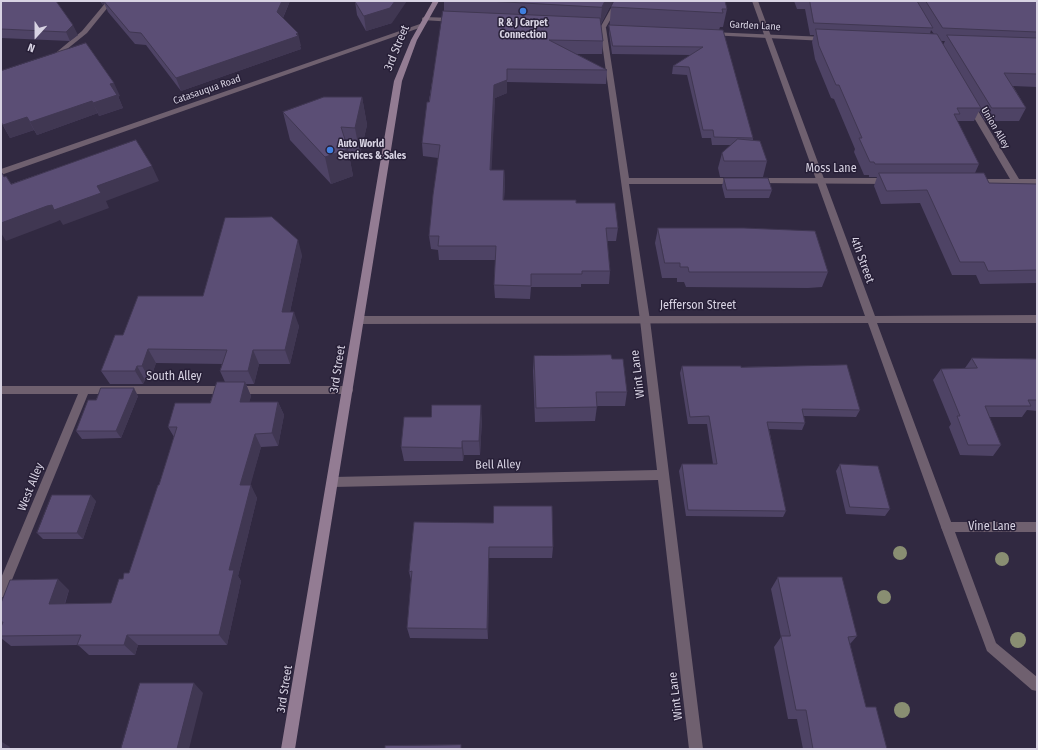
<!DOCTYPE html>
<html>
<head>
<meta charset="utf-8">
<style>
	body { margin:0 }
	#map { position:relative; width:1038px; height:750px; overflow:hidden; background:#312941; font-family:"Fira Sans Condensed",sans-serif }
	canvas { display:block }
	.frame { position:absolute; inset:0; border:2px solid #d8d3e3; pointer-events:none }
	.north { position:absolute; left:16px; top:16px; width:40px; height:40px; -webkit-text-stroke:3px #271f37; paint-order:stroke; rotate:201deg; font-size:11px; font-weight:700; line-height:16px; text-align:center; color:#d8d3e3 }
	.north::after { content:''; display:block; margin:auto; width:14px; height:18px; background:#d8d3e3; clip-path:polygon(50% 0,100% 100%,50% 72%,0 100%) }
</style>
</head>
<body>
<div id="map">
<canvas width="1038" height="750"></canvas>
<div class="frame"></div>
<div class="north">N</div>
</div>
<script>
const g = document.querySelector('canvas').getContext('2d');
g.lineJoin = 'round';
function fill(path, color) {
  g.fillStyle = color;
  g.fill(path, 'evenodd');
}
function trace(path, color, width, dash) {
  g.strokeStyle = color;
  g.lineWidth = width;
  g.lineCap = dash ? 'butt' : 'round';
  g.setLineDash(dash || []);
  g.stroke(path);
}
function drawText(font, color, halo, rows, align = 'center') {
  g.font = font + ' "Fira Sans Condensed",sans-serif';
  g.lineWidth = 3;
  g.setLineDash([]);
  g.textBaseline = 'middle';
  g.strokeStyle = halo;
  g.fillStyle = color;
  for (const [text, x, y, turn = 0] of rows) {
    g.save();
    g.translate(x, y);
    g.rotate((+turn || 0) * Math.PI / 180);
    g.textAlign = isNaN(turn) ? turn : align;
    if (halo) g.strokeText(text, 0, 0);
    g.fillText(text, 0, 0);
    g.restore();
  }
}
const lane = new Path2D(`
	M107,1h6l-26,32 -31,25h-4v-2l30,-25z
	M424,17l30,1 3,2 -3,2 -32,-2v-2z
	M603,26l3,2 23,150h107l4,3 -4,3h-107l21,136 53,429h-14l-31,-269 -325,7 -4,-2 -2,-3 2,-3 4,-2 324,-7 -17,-150 -40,-292z
	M711,32l114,5 3,2 -3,2 -116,-6v-2z
	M967,102h6l1,2 45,75h18v6l-64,-1v-4l3,-1h34l-44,-75z
	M756,178h132l4,3 -4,3 -135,-1v-4z
	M1,386h347l4,1 1,3 -1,3 -4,1h-260l-81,198 -2,4 -4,2v-20l77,-184h-77z
	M947,522h90v10h-82l41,111 41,34v14l-5,-1 -45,-39 -46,-124 2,-4z`);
const street = new Path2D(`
	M615,1h6l-16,28h-4l-1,-1z
	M752,1h6l117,315 162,-1v8h-160l76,204 -2,4 -4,1 -4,-1 -2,-4 -73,-204 -509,1 -5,-4 5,-4h506z
	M420,24l3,2 -1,1 -421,148v-6z`);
const secondary = new Path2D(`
	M433,1h6l-22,39 -15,41 -107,668h-14l113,-668 17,-41z`);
const trees = [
	[900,553,7],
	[1002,559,7],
	[884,597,7],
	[1018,640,8],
	[902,710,8]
];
const wall = new Path2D(`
	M1,1l77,34 -8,6 -69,-3z
	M100,1h190l-7,17 18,28h-1l1,3 -120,42 -35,-46 -11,-1 -27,-32 -4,-9 -1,2z
	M355,1l37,22 -26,8 -9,-16z
	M444,1h169l-12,23 2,17 -1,13h-27l32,16 -1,14 -99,-2v11l-12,5 -4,72h13l1,13 -1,17 72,3 42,25 -2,13h-9l3,30 -1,13h-28v3h-50l-1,12 -35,-1 -1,-13 2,-25h-57l-1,-10 -7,-1 -2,-13 9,-78 -15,-2 -1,-13 22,-132z
	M794,1h243v86l-24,-1 13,22 -7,13h-34l-6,-10 -5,10h-17l22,43 -4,9 14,10 48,1v99l-57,1 -4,-9h-24l-32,-72 -39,1 -7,-18 3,-9h-8v-2h-5l-10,-23 1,-3 -21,-50 -3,-1 -16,-39 -3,-17 2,-7h-4l-5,-26h-8zM931,30l3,4h-4zM940,41h5l-2,4z
	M611,7l116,2 -4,18h-3l-1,3 34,108v2l14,21 -4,16h-43l-2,-9 4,-15 9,-8h-19l-1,-7h-9l-15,-63 -15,-1 1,-8 18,-11 -79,-1 -3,-21z
	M118,96l5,12 -24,8 -1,-3 -61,22 -3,-5 -24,8 -9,-16 119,-26z
	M362,97l5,28 -7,30h-11l4,21 -22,8 -41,-44 -7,-28z
	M724,178l48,12 -3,8h-44l-3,-12z
	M658,228l170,44 -6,15 -14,1 -122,-1 -2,-5h-7v-4h-15l-7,-35z
	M302,255l-12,57 9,14 -9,38h-31l-5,20h-8l5,12 -2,6h29l6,13 -6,31 -17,1 -11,38 7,13 -19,78 3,5 -14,64h-89l-3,10h-46l-11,-10 -67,1 -10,-8v-35l68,-13 -4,14 46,-1 12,-24 6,-6 30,-88 15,-48 -6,-10 42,-24 15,-21 -5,-11 2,-7 -66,-1 -6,17h-5l-2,4h-33l-9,-13 22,-36 80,-39z
	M534,356l78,3 15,33 -2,14h-28l-2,15 -60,1 -2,-51z
	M972,358l65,1v52l-10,-1 -5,7h-33l12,28 -8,11 -33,-1 -11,-28 2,-3 -18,-44 8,-11 24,-1z
	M682,366l59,1 119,43 -4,7 -52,-1 1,7 -3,7 -33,-1 17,82 -3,6 -97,-1 -7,-45 3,-7h31l-6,-40h-19l-8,-51z
	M138,396l-17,42 -39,1 -6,-8 20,-31z
	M482,419l-2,36h-16l-1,6h-59l-3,-14z
	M840,464l50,45 -5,7 -39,-2 -10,-43z
	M96,501l-13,38h-40l-6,-6z
	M414,522l139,25 -1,11h-63l-1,81 -78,-1 -3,-10 4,-48 -2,-8z
	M778,577l79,59 -7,8 16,63 21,42h-84l-6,-30h-9l-14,-72 7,-10 -10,-48z`);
const shadedWall = new Path2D(`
	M101,1h3v2l-1,2z
	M282,1h8l-10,23 -3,-12z
	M395,1h12l-15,22 -26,8 -2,-15z
	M605,1h8l-13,24 2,-18z
	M73,25l5,10 -8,6 -4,-9z
	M298,33l3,13h-1l1,3 -120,42 -5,-13z
	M507,69v24l-12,5 -4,85 -1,-13 4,-85z
	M114,83l6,13h-2l5,12 -24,8 -6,-13 17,-19z
	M362,97l5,28 -7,30 -5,-27z
	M92,101l6,12 -61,22 -7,-13z
	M27,117l7,13 -24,8 -7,-13z
	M348,149l5,27 -22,8 -6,-27z
	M152,166l7,15 -53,20 3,7 -46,17 -3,-5 -4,2 -50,19 -5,-8v-10l96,-37z
	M504,170l1,13 -2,31v-14z
	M298,240l4,15 -15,71 -5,-14z
	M294,312l5,14 -9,38 -5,-14z
	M148,349l8,14 -6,17 -8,-14z
	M253,350l6,14 -5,20 -6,-13z
	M137,366l8,14 -2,4 -8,-13z
	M245,382l6,14 -5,19 -6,-13z
	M134,388l4,8 -17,42 -5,-7z
	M278,402l6,13 -6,31 -6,-13z
	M481,405l1,14 -2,36 -1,-14z
	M255,434l6,13 -14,51 -7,-13z
	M462,441l2,14 -1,6 -1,-13z
	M251,485l6,13 -19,78 3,5 -14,64 -8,-10 10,-65z
	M91,495l5,6 -13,38 -6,-6z
	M489,547v11l-1,81 -1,-10z
	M58,579l11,11 -8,24 -12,-10z
	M127,635l11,10 -3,10 -11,-10z
	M194,683l9,10 -14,56h-12z
	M2,742l8,5 -1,2h-8z`);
const building = new Path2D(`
	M1,1h55l17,24 -7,7 -65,-3z
	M104,1h178l-5,11 21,21 -2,1 2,2 -122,42 -35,-45 -11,-1z
	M355,1h40l-5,7 -26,8z
	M488,1h117l-3,6z
	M614,1h111l2,8h-5l1,4 -112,-6z
	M810,1h107l16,27 -119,-5z
	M926,1h111v31l-94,-4z
	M443,11l157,7 3,23 -54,-1 58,30 -100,-1v11l-13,5 -4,85h14l-1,30h73v3h39l3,25h-12l4,43h-28v3h-51v12l-37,-1 2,-39h-58l1,-10h-10l4,-41 7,-50 -18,-2 5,-41h2z
	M609,25l114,5 30,108 -39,-1 -1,-7h-10l-14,-63 -16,-1 30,-19 -90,-1z
	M816,29l121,5 44,74h-24l3,6h-6l25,50h-104l-1,-2h-4l-11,-24h3l-23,-53h-3l-17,-39z
	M947,35l90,3v36l-33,-1 22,35h-34z
	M86,43l28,40 -4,1 7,11 -24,8 -1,-2 -62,21 -3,-5 -24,8 -2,-3v-51z
	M324,97h38l-7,31 -14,-1 7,22 -23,8 -42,-45z
	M738,139l22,2 7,20h-43l-2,-8z
	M136,140l16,26 -55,20 4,7 -47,17 -2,-5 -5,1 -46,17v-50h1l2,4 2,-1 5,8z
	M879,173h105l5,10 48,1v86l-49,1 -4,-9h-24l-33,-72 -40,1z
	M724,178h44l4,12h-45z
	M272,217l26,23 -16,72h12l-9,38h-32l-5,21h-28l7,-21 -79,-1 -6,17h-5l-2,5h-34l14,-36h8l15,-39h65l22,-78z
	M658,228h86l71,3 13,41h-139l-1,-5h-8v-4h-15z
	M611,355l1,4h11l4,33h-31l1,15 -61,1 -2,-52z
	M972,358l65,1v41h-9l3,6h-46l16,39h-33l-11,-29h3l-19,-47 36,-1z
	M847,365l13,45 -58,-1 3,14 -38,-1 19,89 -98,-1 -6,-46h35l-8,-48 -19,1 -8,-51h59v1z
	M217,382h28l-5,20h38l-6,31 -17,1 -15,51h11l-22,85h5l-15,65h-92l-3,10h-47l4,-10 -80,1v-9l2,-5h-2v-19l9,-23 48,-1 -9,25 62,-1 8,-24h4l1,-6h5l29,-88h1l18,-58h-9l7,-24h35z
	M101,388h33l-18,43h-40l12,-31h8z
	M432,405h49l-2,36h-17v7l-61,-1 3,-30h27z
	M840,464l38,2 12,43 -40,-2z
	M52,495h39l-14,38h-40z
	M494,506h58l1,41h-64l-2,82 -80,-1 5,-57 -3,1 5,-50 79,1z
	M778,577h64l15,59 -9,1 18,70h10l11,42h-74l-7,-39h-10l-15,-74h9z
	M140,683h54l-17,66h-56z
	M461,745v4h-76v-3z`);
const markers = [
	[523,11,4,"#3f7fe0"],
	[330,150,4,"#3f7fe0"]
];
const farPoinames = [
	["R & J Carpet",523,23],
	["Connection",523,35],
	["Auto World",338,144,"left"],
	["Services & Sales",338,156,"left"]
];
const farStreetnames = [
	["Garden Lane",755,26,3],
	["Catasauqua Road",207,90,-19],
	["Union Alley",995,128,59]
];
const streetNames = [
	["3rd Street",397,48,-68],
	["Moss Lane",831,169],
	["4th Street",862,260,70],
	["Jefferson Street",698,306],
	["3rd Street",338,369,-81],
	["Wint Lane",638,374,-97],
	["South Alley",174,377],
	["Bell Alley",498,465,-1],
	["West Alley",31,487,-68],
	["Vine Lane",992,527],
	["3rd Street",285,689,-81],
	["Wint Lane",676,696,-97]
];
fill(lane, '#6f606f');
fill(street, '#6f606f');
fill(secondary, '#937c93');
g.fillStyle = '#898e72';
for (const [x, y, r] of trees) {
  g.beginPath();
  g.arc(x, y, r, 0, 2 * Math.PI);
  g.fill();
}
fill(wall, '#4e4365');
fill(shadedWall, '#403752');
fill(building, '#5b4e75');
trace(building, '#403752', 1);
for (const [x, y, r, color] of markers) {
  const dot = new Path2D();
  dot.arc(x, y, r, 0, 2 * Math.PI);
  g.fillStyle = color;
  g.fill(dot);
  trace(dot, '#271f37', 1.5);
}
drawText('bold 10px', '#d8d3e3', '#271f37', farPoinames);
drawText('10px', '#d8d3e3', '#271f37', farStreetnames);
drawText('12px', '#d8d3e3', '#271f37', streetNames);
</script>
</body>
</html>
